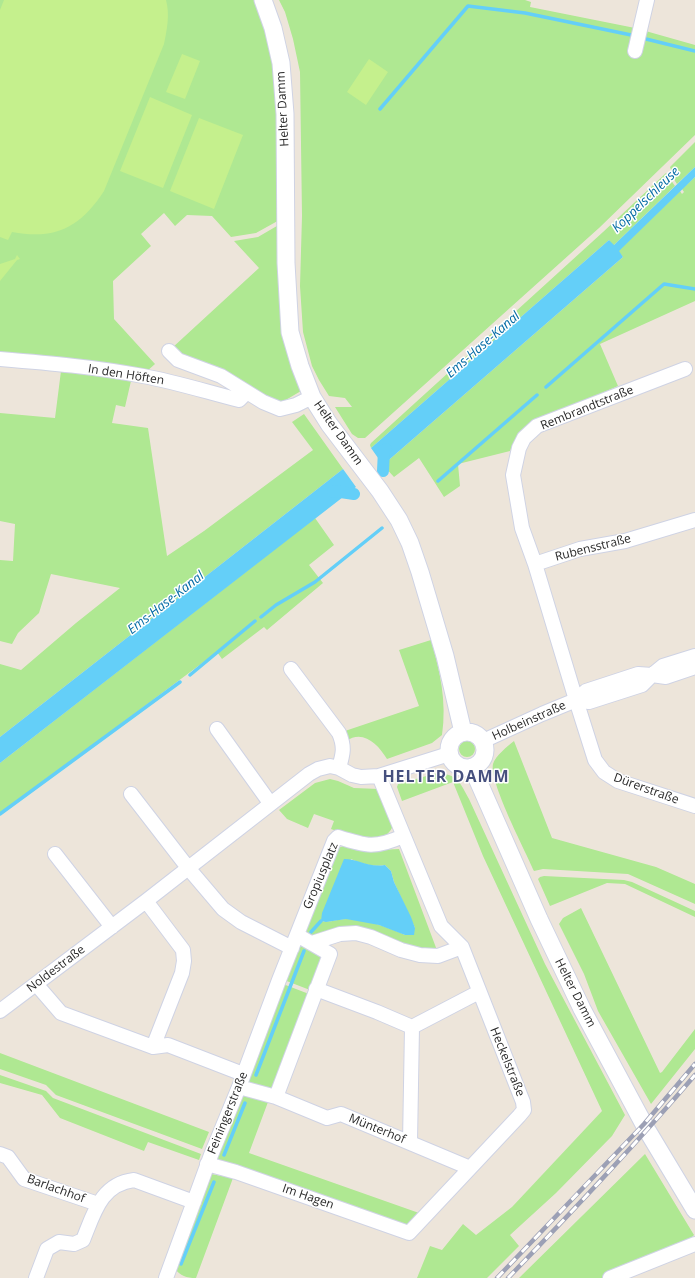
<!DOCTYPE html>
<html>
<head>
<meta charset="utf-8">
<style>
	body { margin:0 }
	canvas { display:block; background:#ede5da }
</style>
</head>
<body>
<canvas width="695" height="1278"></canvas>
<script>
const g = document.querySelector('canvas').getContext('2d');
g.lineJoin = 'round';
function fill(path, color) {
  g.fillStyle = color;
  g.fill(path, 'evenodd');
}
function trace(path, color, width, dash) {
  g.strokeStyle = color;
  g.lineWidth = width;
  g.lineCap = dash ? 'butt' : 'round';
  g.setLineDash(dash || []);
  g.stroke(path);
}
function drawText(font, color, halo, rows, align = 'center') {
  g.font = font + ' "Open Sans",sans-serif';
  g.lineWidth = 3;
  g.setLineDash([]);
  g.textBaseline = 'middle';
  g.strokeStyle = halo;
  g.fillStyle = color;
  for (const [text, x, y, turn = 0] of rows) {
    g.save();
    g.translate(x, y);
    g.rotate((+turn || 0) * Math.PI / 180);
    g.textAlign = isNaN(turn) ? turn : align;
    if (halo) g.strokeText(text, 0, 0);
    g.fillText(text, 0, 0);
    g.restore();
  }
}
const green = new Path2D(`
	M0,0h254l3,6 18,48 8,164 -27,15 -25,4 -19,-21 -25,-1 -12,11 -11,-13 -23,21 10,12 -38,35 1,38 41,45 -9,8 -146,-18z
	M279,0h246l6,2 -1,5 105,21 60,17v90l-96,93 -234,210h-7l-6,-4 -17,-27h17l-7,-9 -16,-2 -10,-16 -7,-14 -9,-34 -3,-46 2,-70 -2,-144 -7,-33 -8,-27z
	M695,142v25l-18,17 -2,-3 -5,-14z
	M666,173l9,13 -62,60 -4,-6 -238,208 -1,-3 1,-2 232,-211z
	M695,177v124l-95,43 18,42 -83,36 -18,14 -7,15 -52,13 2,22 -16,11 -25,-39 -25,19 -11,-12 240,-208 -5,-6 62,-60 2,3 2,-2 -2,-3z
	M282,223l3,112 11,44 5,12 -17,10 -7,1 -99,-47 -6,-7 87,-80 -25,-27 24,-4z
	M61,371l42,4 28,6 -6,26 -9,-2 -4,18 36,5 19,128 37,-25 109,-81 -21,-28 12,-8 39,55 -343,268v-73l21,6 55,-47 44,-35 -69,-14 -12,39 -21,20 -6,11 -12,-3v-81l13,1 2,-37 -15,-3v-108l55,5z
	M315,518l19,27 -25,20 14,18 -56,47 -3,-3 -42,32 -5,-7 -217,162v-51z
	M431,640c9,31 16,62 11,95l-10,8 -45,16c-9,-15 -24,-30 -41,-18l-4,-9 77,-26 -20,-56z
	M459 749a8 8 0 1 1 16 0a8 8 0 1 1-16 0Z
	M514,741l38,97 104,29 39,17v20l-67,-30 -85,-5 -9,2c-9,-21 -45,-89 -41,-107 2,-8 15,-18 21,-23z
	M437,773c21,1 23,10 32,26l76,165 80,151 -13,21 -56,57 -46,42 9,11 -32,32h-70l13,-32 12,4 21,-26 13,11 36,-28 90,-96 -119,-255 -30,-74 -51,19 -5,-14 1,-3z
	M330,779l8,2 16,7 25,1 14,37c-3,6 -7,10 -13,14l-29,-4 -20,-7 3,-8 -20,-7 -6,14 -21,-9 -8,-9 36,-27z
	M346,845l32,5 21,-1 39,104 -19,-1 -47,-18 -57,4 -10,-5 33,-85zM351,859c12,5 22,8 34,6l6,6 3,11 21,46 -10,7c-17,-8 -40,-16 -59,-16 -9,0 -16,4 -25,2z
	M544,876l80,4 8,2 63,29v6l-70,-33 -18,-1 -57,23 -12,-27 2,-2z
	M581,908l79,165 2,-1 33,-43v20l-44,55 -53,-93 -14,-37 -25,-50 4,-6z
	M299,941l24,14 -13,35 -26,-10z
	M283,984l26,10 -37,95 -25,-5z
	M0,1053l209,79 -7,17 -146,-54 -10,-10 -46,-16z
	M0,1075l46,16 7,7 148,56 -2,6 -51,-18 -4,9 -84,-33 -18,-23 -42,-12z
	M241,1094l27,8 -19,51 170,60 -12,13 -189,-62 -3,-5z
	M645,1154l49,81 -8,8 -84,35h-83z
	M211,1174l22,4 -37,100c-10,0 -15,-2 -22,-10z`);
const pitch = new Path2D(`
	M4,0h162c4,15 1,29 -2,44l-60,147c-24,37 -49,49 -92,41l-4,8 -8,-3v-227z
	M182,54l18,7 -15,38 -19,-7z
	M369,59l19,13 -22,33 -19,-13z
	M150,97l42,18 -29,73 -43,-17z
	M199,118l44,17 -29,74 -44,-18z
	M17,255l3,4 -3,1 -17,21v-17l15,-5z`);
const water = new Path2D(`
	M695,167v10l-76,74 4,6 -240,208 -12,-17 238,-208 5,5z
	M343,469l13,18 -356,276v-26z
	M344,859c15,0 24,9 41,6l6,6 3,11 17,35 4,11 -1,7h-9l-26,-10 -33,-6 -20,3 -5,-1 1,-8z`);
const stream = new Path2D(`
	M642,38l53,13
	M380,109l88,-103 57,7 111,23
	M546,387l118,-103 31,5
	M438,481l99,-86
	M261,617l15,-12 39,-23 67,-54
	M190,675l65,-54
	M0,814l180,-132
	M311,932l10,-11
	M256,1075l48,-124
	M224,1155l21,-52
	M181,1264l33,-82`);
const canal = new Path2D(`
	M383,471l1,-21 2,-1
	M333,492l1,-1 20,3`);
const minor = new Path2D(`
	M635,51l12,-51
	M169,351l9,9 43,16 42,26 17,7 16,-4 16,-8
	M0,359c48,4 96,8 143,17 33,6 64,16 96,24l8,-8
	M695,520l-70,21 -45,8 -45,15 41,136 19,60 9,12 14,9 77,25
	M535,564l-13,-36 -9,-53 6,-27 5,-10 13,-12 148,-57
	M695,656l-32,10 -11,9 14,2 29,-10
	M291,669l48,64c6,14 4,21 0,35
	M638,674l14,1 -10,10 -53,17 -13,-2 10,-9z
	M217,729l53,74
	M483,741l59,-27 34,-14
	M131,794l58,75 34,40 18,13 51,26
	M55,854l57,73
	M146,901l37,49 1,11 -2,12 -29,74
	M312,943l28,-9 16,-1 15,4 30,13 19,5 18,1 24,-9
	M36,984l25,29 92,34 15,-2 75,29
	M316,989l61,23 35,15
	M0,1011l146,-110 163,-127 9,-5 12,-3 9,2 13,7 9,2 18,-1 70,-22
	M412,1027l67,-35
	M239,1087l37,10 51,21 14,-4 129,54
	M276,1097l54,-143 -33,-19
	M410,1143l2,-116
	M0,1154l8,3 16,22 74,25
	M207,1164l29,8 173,61 110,-117 5,-6 -1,-8 -61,-155 -21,-21 -62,-150
	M36,1278l11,-29 12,-7 15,2 9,-4c11,-27 18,-56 51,-60l60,22
	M166,1278l45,-123 28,-68 40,-107 55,-139 4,-4c28,9 37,12 65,-1
	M610,1278l85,-34`);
const tertiary = new Path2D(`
	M263,0l10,28 8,35 4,51 1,149 4,69 10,34 12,31 17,27 51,67 19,29 11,23 10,29 25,84 18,76
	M449 750a18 18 0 1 1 36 0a18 18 0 1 1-36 0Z
	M472,767l67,152 43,90 65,121 48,80`);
const rail = new Path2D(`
	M497,1278l147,-154 51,-60
	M508,1278c64,-66 127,-133 187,-203`);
const streetNames = [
	["Helter Damm",283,109,-93],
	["In den Höften",126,375,9],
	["Rembrandtstraße",587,408,-22],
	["Helter Damm",338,433,55],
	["Rubensstraße",593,548,-14],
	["Holbeinstraße",529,721,-24],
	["Dürerstraße",646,789,20],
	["Gropiusplatz",321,876,-67],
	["Noldestraße",56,969,-37],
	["Helter Damm",575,993,63],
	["Heckelstraße",507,1062,68],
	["Feiningerstraße",228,1113,-68],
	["Münterhof",377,1129,22],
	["Barlachhof",56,1189,20],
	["Im Hagen",308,1197,19]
];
const waterNames = [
	["Koppelschleuse",646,200,-44],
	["Ems-Hase-Kanal",483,345,-41],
	["Ems-Hase-Kanal",166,603,-38]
];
const districtNames = [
	["HELTER DAMM",446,777]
];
fill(green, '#afe892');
fill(pitch, '#c5f08d');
fill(water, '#64cff8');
trace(stream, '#64cff8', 3.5);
trace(canal, '#64cff8', 12);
trace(minor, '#cfd3e4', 16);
trace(tertiary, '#cfd3e4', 19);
trace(minor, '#fff', 14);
trace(tertiary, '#fff', 17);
trace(rail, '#9ca0b5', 4.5);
trace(rail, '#fff', 3, [9]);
drawText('12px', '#292929', '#fff', streetNames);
drawText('italic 13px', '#036ba4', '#fff', waterNames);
g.letterSpacing = '1px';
drawText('bold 16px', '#46507e', '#fff', districtNames);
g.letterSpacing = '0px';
</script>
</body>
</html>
